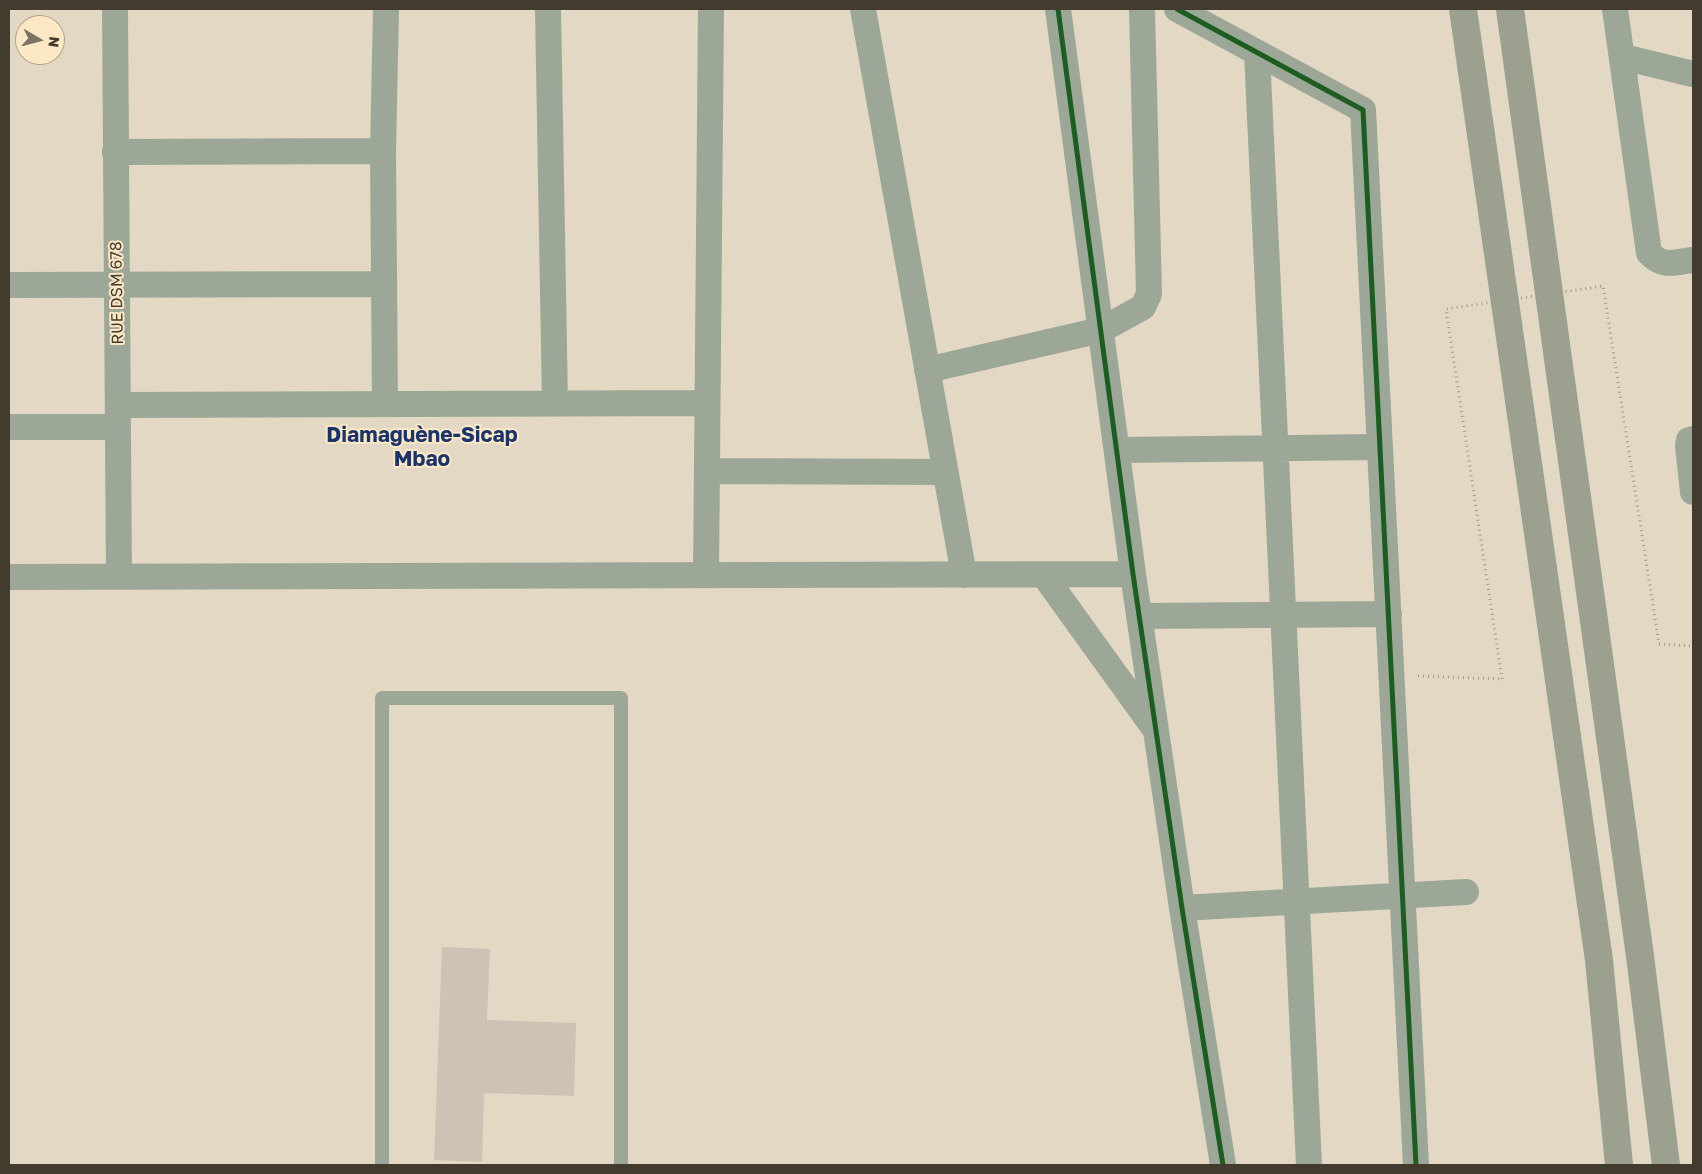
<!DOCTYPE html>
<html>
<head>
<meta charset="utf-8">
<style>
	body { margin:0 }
	#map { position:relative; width:1702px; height:1174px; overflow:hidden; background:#e2d8c4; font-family:"Golos Text",sans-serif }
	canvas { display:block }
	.frame { position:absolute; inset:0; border:10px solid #433b2d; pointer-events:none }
	.north { position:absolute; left:15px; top:15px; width:50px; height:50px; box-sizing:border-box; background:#fce8c4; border:1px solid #b2a388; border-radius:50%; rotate:98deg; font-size:14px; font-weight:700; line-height:20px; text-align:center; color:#433b2d }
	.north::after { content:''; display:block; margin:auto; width:18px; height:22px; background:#7b7262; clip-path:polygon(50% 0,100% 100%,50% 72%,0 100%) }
</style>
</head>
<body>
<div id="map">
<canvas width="1702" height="1174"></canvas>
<div class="frame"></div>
<div class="north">N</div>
</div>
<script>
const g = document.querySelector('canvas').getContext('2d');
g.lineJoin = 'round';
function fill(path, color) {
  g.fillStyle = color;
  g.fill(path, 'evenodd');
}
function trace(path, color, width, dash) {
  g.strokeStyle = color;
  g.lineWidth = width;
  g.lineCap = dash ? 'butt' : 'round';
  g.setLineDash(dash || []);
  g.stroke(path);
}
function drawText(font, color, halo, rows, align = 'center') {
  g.font = font + ' "Golos Text",sans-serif';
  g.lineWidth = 4;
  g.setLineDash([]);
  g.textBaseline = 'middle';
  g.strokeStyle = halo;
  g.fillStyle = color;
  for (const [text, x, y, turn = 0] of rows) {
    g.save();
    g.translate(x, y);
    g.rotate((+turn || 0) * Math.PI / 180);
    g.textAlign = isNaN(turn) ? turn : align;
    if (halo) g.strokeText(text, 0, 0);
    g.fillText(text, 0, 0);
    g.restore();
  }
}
const building = new Path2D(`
	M442,947l48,2 -3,71 89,3 -2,73 -90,-3 -2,69 -48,-2z`);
const path = new Path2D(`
	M1659,644l34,2
	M1418,676l84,3`);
const service = new Path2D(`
	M382,1165v-467h239v467`);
const minor = new Path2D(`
	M115,9l4,568
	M548,9l7,395
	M863,9l101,566
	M1058,9l75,565 49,334 41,257
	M1177,9l186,101 53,1055
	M1615,9l34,244c14,15 26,9 44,7
	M1257,53l52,1112
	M1623,57l70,17
	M115,152l268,-1
	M9,285l375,-1
	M927,370l174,-40 42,-23 6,-13 -7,-285
	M385,404l-2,-253 3,-142
	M118,405l589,-2
	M9,427h109
	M1693,439l-4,1 -1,6 5,46
	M1117,450l263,-3
	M707,471l238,1
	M1043,574l111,154
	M706,575l5,-566
	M9,577l1124,-3
	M1140,616l249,-2
	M1182,908l284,-16`);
const motorway = new Path2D(`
	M1463,9l136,951 20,205
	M1510,9l130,947 26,209`);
const pathBridge = new Path2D(`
	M1502,679l-56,-370 157,-23 56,358`);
const cycleway = new Path2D(`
	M1058,9l75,565 49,334 41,257
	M1177,9l186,101 53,1055`);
const streetNames = [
	["RUE DSM 678",117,293,-91]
];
const districtNames = [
	["Diamaguène-Sicap",422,435],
	["Mbao",422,459]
];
fill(building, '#cdc2b4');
trace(path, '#9b9e90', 3, [1, 4]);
trace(service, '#9da797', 14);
trace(minor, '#9da797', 26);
trace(motorway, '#9ba18e', 28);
trace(pathBridge, '#9b9e90', 3, [1, 4]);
trace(cycleway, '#1b5e20', 5);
drawText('16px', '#433b2d', '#fce8c4', streetNames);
drawText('bold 21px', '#19346a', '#fce8c4', districtNames);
</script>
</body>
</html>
